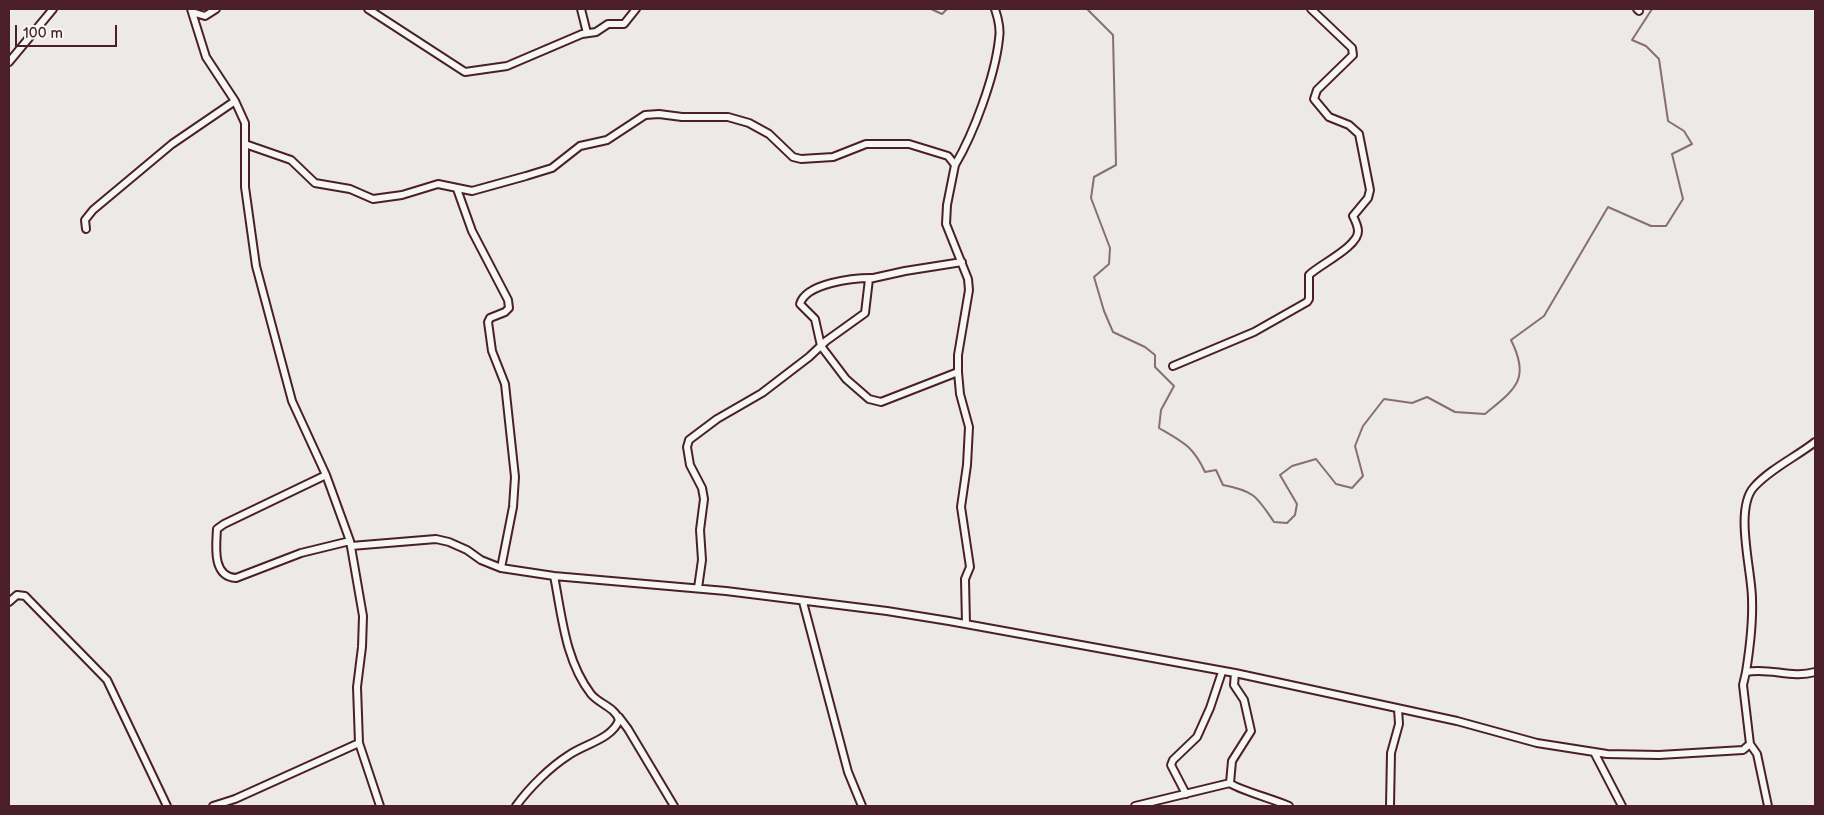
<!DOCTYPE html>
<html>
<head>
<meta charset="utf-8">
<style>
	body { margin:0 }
	#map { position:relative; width:1824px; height:815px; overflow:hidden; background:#ece9e6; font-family:"Balsamiq Sans",sans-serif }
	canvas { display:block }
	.frame { position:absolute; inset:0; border:10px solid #4a1f2b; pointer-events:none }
	.scale { position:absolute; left:15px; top:25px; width:102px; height:22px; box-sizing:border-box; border:2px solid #4a1f2b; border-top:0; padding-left:6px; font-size:15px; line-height:18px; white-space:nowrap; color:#4a1f2b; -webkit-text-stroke:4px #f6f6f2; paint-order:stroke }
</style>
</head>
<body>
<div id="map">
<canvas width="1824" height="815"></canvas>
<div class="frame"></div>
<div class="scale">100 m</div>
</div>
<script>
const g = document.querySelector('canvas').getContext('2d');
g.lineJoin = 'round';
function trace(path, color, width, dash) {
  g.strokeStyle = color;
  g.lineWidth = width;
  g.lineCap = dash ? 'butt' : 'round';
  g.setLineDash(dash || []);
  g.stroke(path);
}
const stream = new Path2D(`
	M931,9l11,5 5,-5
	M1087,9l26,26 3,130 -22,12 -3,21 19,50 -1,16 -15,13 10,34 9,21 32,15 10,8v12l19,19 -13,24 -2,18c24,14 34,18 46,44l11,-2 7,15c32,6 34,12 51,37l13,1 8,-8 2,-11 -17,-29 12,-9 24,-7 20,25 16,4 11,-12 -8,-30 8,-20 21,-27 28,4 15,-6 28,15 30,2c30,-25 46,-34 26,-74l33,-24 64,-109 43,19h15l17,-27 -11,-45 20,-10 -8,-13 -16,-10 -9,-62 -13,-13 -14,-6 20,-31`);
const street = new Path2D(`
	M191,9l15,48 29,44 10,22v64l11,79 36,135 34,74 24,66 13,75 -1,31 -5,40 2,56 21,63
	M368,9l97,63 42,-6 75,-32 14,-2 12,-8h16l12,-15
	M581,9l6,24
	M1637,9l2,2
	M192,12l13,4 11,-7
	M9,62l44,-53
	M245,144l46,16 24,23 35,6 23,10 29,-4 36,-11 34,7 54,-15 26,-8 28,-22 27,-6 38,-25 14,-1 23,3h46l21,6 20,11 24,23 8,2 32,-2 33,-13h43l39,12 7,9 -8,40 -1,19 22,55 1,11 -11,65v17l2,22 9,33 -2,38 -6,42 9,60 -5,12 1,45
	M955,165c19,-32 40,-89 44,-126 2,-10 -1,-21 -4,-30
	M457,189l15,42 36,69 1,8 -4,4 -15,6 -2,4 4,29 13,33 10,93 -2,30 -12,61
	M86,229l-1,-9 8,-10 79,-66 63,-43
	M872,278c-19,0 -66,5 -72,26l15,15 6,27 25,33 23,20 12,3 77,-30
	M1173,366l81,-34 53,-30 2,-3v-24c10,-10 50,-29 49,-44 0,-5 -3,-11 -5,-15l15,-18 2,-8 -11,-56 -10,-9 -20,-8 -15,-18 3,-9 36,-35 -1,-7 -41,-39
	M326,475l-102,49 -7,5c-1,17 -5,48 19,49l65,-25 49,-12
	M351,546l85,-7 13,3 18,8 14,10 20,8 53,8 172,15 161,20 62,10 286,52 222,48 80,22 70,11 52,1 84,-5 7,-6 -7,-59 3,-13c24,-5 45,7 69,0
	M698,588l4,-28 -2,-30 4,-31 -2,-11 -12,-23 -3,-18 2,-7 28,-21 45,-26 47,-36 17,-16 39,-28 4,-34 36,-8 57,-9
	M9,602l8,-7 8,1 82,84 60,126
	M803,602l45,170 14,34
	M1746,672c4,-25 7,-48 6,-73 0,-28 -18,-90 2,-112 16,-18 42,-30 61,-45
	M1235,673l-1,12 10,15 7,31 -19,30 -2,22c6,6 46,17 59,23
	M619,717l9,12 46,77
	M1750,744l7,10 11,52
	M1594,752l28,54
	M1186,794l-15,-29 2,-5 24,-23 13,-29 12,-36
	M213,806l22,-7 124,-56
	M516,806c13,-18 34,-39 53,-51 16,-11 43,-16 50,-35 -4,-13 -20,-16 -28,-26 -26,-34 -29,-78 -37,-118
	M1135,806l95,-23
	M1390,806l1,-53 8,-29 -1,-15`);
trace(stream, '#886e73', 2);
trace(street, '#4a1f2b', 10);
trace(street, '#f6f6f2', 6);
</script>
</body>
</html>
